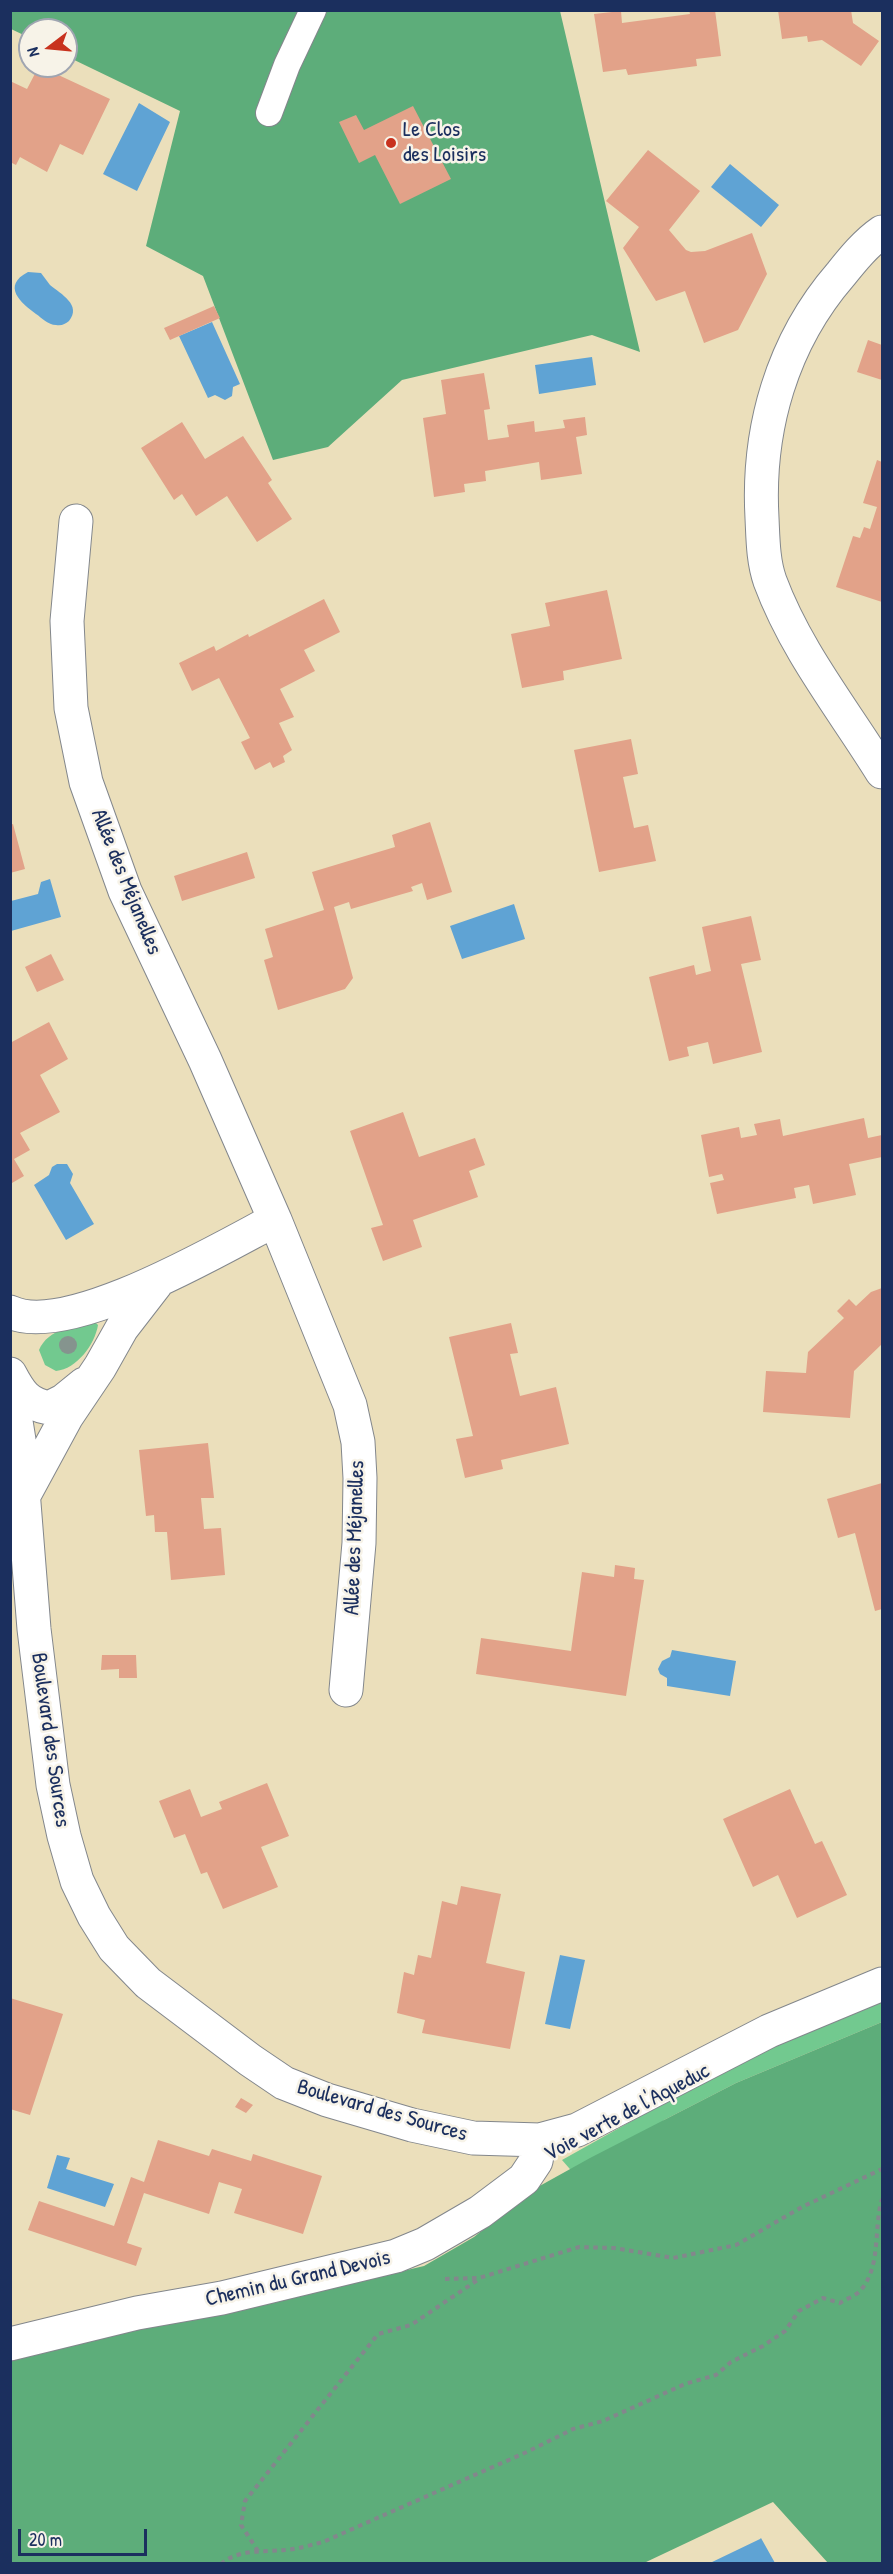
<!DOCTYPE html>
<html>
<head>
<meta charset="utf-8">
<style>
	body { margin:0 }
	#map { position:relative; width:893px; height:2574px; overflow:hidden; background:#ebdfbb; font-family:"Patrick Hand",sans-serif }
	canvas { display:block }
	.frame { position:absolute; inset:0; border:12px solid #1b2f5e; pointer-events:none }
	.north { position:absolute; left:18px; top:18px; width:60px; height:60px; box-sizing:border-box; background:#f7f3e8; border:2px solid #9fa5b1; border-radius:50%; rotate:254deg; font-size:16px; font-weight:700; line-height:24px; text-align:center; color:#1b2f5e }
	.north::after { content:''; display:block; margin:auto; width:21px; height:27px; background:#c8321e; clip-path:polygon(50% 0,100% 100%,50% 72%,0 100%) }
	.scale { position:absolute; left:18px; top:2529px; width:129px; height:27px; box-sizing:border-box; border:3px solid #1b2f5e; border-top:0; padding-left:8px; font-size:18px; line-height:21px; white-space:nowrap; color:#1b2f5e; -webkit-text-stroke:4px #f7f3e8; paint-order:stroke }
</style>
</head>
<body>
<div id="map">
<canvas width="893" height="2574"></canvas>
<div class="frame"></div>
<div class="north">N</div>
<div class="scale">20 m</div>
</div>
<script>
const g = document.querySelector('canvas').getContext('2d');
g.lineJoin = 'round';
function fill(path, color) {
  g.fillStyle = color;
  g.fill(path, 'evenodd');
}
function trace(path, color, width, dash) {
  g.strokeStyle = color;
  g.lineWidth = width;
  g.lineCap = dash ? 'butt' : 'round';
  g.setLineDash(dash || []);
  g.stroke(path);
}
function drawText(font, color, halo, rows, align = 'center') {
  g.font = font + ' "Patrick Hand",sans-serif';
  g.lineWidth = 5;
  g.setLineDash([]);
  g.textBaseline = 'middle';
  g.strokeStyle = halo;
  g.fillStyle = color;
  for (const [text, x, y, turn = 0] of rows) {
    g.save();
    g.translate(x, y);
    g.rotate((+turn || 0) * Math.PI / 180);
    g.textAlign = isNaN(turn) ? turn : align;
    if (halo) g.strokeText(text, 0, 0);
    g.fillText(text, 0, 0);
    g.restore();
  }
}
const green = new Path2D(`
	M94,1321l4,4c-3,19 -21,44 -42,46l-11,-6 -6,-15c9,-21 36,-25 55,-29z
	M882,1997v25l-146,61 -72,37 -11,13 -77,43 -14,-16 184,-103z`);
const forest = new Path2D(`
	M10,11h550l80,341 -48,-17 -190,45 -74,67 -55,13 -70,-184 -57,-30 34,-135 -114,-55v-26h-36v8l-19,-9z
	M882,2022v541h-54l-55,-61 -129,61 -633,1v-210l227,-44 186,-44 50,-29 62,-49 54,-30 146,-75z`);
const water = new Path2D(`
	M139,103l31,19 -33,69 -34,-17z
	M730,164l49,41 -18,22 -50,-40z
	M28,272l13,1c3,4 6,8 9,12 11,9 32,20 19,36 -4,3 -7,5 -13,4 -8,0 -14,-7 -20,-11 -15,-11 -35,-28 -8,-42z
	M212,322l28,62 -7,3 -1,9 -7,4 -10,-5 -7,3 -29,-62z
	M592,357l4,28 -57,9 -4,-29z
	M50,879l11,38 -50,14v-30l27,-7 3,-12z
	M514,904l11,35 -63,20 -12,-33z
	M57,1164h10l6,10 -3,9 24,41 -28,16 -32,-55 15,-10 3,-8z
	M672,1650l64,11 -6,35 -63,-10v-8l-7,-4 -2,-5 4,-8 8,-4z
	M560,1955l25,5 -15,69 -25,-5z
	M57,2155l13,3 -4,11 48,15 -9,23 -58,-19z
	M761,2538l14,25h-65l50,-24z`);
const building = new Path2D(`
	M689,10h26l6,46 -25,3 1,7 -69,9 -2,-6 -23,3 -9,-58 27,-3 1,12 68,-9z
	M778,10h73l2,13 26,18 -18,25 -39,-26 -14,2 -1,-6 -25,3z
	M39,66l71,33 -27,56 -23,-11 -13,28 -27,-15 -4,8 -6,-3v-81l17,8z
	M413,106l38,73 -51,25 -25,-49 -16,8 -20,-41 17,-7 8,15z
	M648,150l52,41 -31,39 17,20 5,2 14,-1 47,-18 15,41 -29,56 -34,13 -19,-52 -29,10 -33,-53 16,-21 -33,-26z
	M214,306l6,12 -50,22 -6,-12z
	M868,340l14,5v35l-25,-8z
	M484,373l6,36 -6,1 4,30 21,-3 -2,-12 27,-4 1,11 30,-4 -2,-8 22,-3 2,18 -11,2 6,37 -41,6 -2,-18 -54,9 1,10 -22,3 1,8 -31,5 -11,-79 23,-4 -5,-34z
	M182,422l23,37 38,-23 29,44 -4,3 24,36 -35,23 -30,-46 -31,20 -14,-22 -8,6 -33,-52z
	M877,460l5,2v140l-46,-15 17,-51 7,2 4,-11 6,2 7,-22 -14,-4z
	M607,590l15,69 -59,12 1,9 -42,8 -11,-54 39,-8 -5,-23z
	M324,599l16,33 -36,18 11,21 -35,18 14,28 -15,6 13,27 -9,6 2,6 -12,6 -3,-6 -15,8 -14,-28 9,-4 -31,-60 -27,13 -13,-28 35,-17 2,5 32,-17 1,3z
	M631,739l7,35 -15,3 11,51 14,-3 8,36 -57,11 -25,-122z
	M430,822l22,70 -25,8 -5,-17 -11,4 2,4 -62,18 -2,-7 -15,5 19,71 -8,11 -67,21 -14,-50 9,-3 -8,-28 59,-19 -12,-38 83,-25 -3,-12z
	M13,824l12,45 -15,4v-48z
	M247,852l8,26 -73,23 -8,-25z
	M751,916l10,44 -20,4 21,88 -49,12 -5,-22 -21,5 2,9 -20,5 -20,-84 45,-12 2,10 15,-4 -9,-44z
	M51,954l13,26 -27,12 -12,-25z
	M49,1022l19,37 -28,16 20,37 -40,21 10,17 -16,9 10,17 -12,7 -2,-140z
	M403,1112l16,45 56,-19 10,27 -16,6 9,26 -65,23 9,27 -39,14 -12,-33 12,-3 -33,-94z
	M864,1118l4,20 14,-3v22l-33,7 7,31 -43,9 -4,-19 -15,3 2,10 -79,16 -7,-31 14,-3 -2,-6 -13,3 -8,-42 38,-8 2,11 16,-3 -3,-11 26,-5 3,17z
	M882,1288v56l-28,27 -4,47 -87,-6 3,-41 40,2 2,-21 36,-34 -7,-7 12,-12 7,7 15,-14z
	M511,1323l7,30 -8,1 10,42 36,-9 13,57 -68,16 2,9 -38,9 -9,-39 17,-3 -24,-99z
	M208,1443l6,55h-13l3,31 17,-1 4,47 -54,5 -4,-48h-12l-1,-17 -8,1 -7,-66z
	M882,1483v126l-7,2 -20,-78 -17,5 -11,-39z
	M615,1565l20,3 -1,11 10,1 -18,116 -150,-22 5,-36 90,13 11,-79 32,5z
	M102,1655h34l1,23h-18v-9l-18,1z
	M267,1783l22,53 -28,11 17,40 -55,22 -16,-37 -6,2 -16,-40 -11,4 -15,-37 31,-12 11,28 21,-8 -3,-7z
	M790,1789l25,55 7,-3 25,54 -50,23 -19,-43 -25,12 -30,-68z
	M461,1886l40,8 -15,69 39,9 -15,77 -88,-16 3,-13 -28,-7 7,-41 10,3 4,-20 13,3 11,-57 15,4z
	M10,1998l53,16 -33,101 -20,-6z
	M241,2098l12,7 -7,8 -11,-6z
	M158,2140l51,16 3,-7 39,12 2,-7 69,22 -19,58 -69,-21 8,-24 -23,-7 -10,32 -65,-21 -17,50 15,5 -6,18 -108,-36 11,-29 75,25 17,-49 13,5z`);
const path = new Path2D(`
	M445,2279l34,-1 100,-31 35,1 59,10 63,-13 66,-38 80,-38
	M258,2551l-17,-26 4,-24 133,-167 33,-9 68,-46
	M221,2564c17,-15 43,-12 64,-14 13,-1 26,-5 38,-8l206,-91 44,-22 30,-8 82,-37 31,-9 15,-13 32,-16 22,-15 14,-20 24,-13 17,5c6,-4 15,-7 20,-12 22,-25 13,-62 22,-92`);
const lane = new Path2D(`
	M269,113l18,-48 26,-55`);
const street = new Path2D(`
	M882,232c-16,11 -29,27 -41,42 -59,68 -84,155 -79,244 1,21 1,43 8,63 26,70 73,128 112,191
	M76,521l-9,100 4,87 15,74 39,109 80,169 70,160 75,185 8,37 2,36 -1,65 -13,147
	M10,1312c58,27 211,-64 265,-92
	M10,1374c10,19 17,30 39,34l14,-7 21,-17
	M10,1384l9,56 15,189 19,156 11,51 13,45 17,35 20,32 34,35 102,77 34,23 43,17 85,25 61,13 67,2 37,-10 192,-99 113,-47
	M22,1499l45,-83 33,-49 22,-39 34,-44
	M10,2344l127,-31 85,-15 174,-42 29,-12 55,-32 44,-33 12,-18 4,-21`);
const trees = [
	[68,1345]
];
const markers = [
	[391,143,6,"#c8321e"]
];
const poiNames = [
	["Le Clos",403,130],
	["des Loisirs",403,155]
];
const streetNames = [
	["Allée des Méjanelles",126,882,68],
	["Allée des Méjanelles",355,1538,-88],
	["Boulevard des Sources",50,1740,82],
	["Boulevard des Sources",382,2111,16],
	["Voie verte de l'Aqueduc",627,2113,-28],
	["Chemin du Grand Devois",298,2279,-13]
];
fill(green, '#72c98f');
fill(forest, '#5dad7a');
fill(water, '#5fa3d4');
fill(building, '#e2a289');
trace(lane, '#83878c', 28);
trace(street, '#83878c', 35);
trace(path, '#83878c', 4, [4.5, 4.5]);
trace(lane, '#fff', 26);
trace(street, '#fff', 33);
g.fillStyle = '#85948e';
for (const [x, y] of trees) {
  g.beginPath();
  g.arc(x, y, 9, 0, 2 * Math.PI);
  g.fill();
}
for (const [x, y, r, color] of markers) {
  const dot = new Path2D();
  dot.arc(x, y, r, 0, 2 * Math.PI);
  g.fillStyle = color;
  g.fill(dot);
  trace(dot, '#f7f3e8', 2);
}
drawText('22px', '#1b2f5e', '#f7f3e8', poiNames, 'left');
drawText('22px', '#1b2f5e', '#f7f3e8', streetNames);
</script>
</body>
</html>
